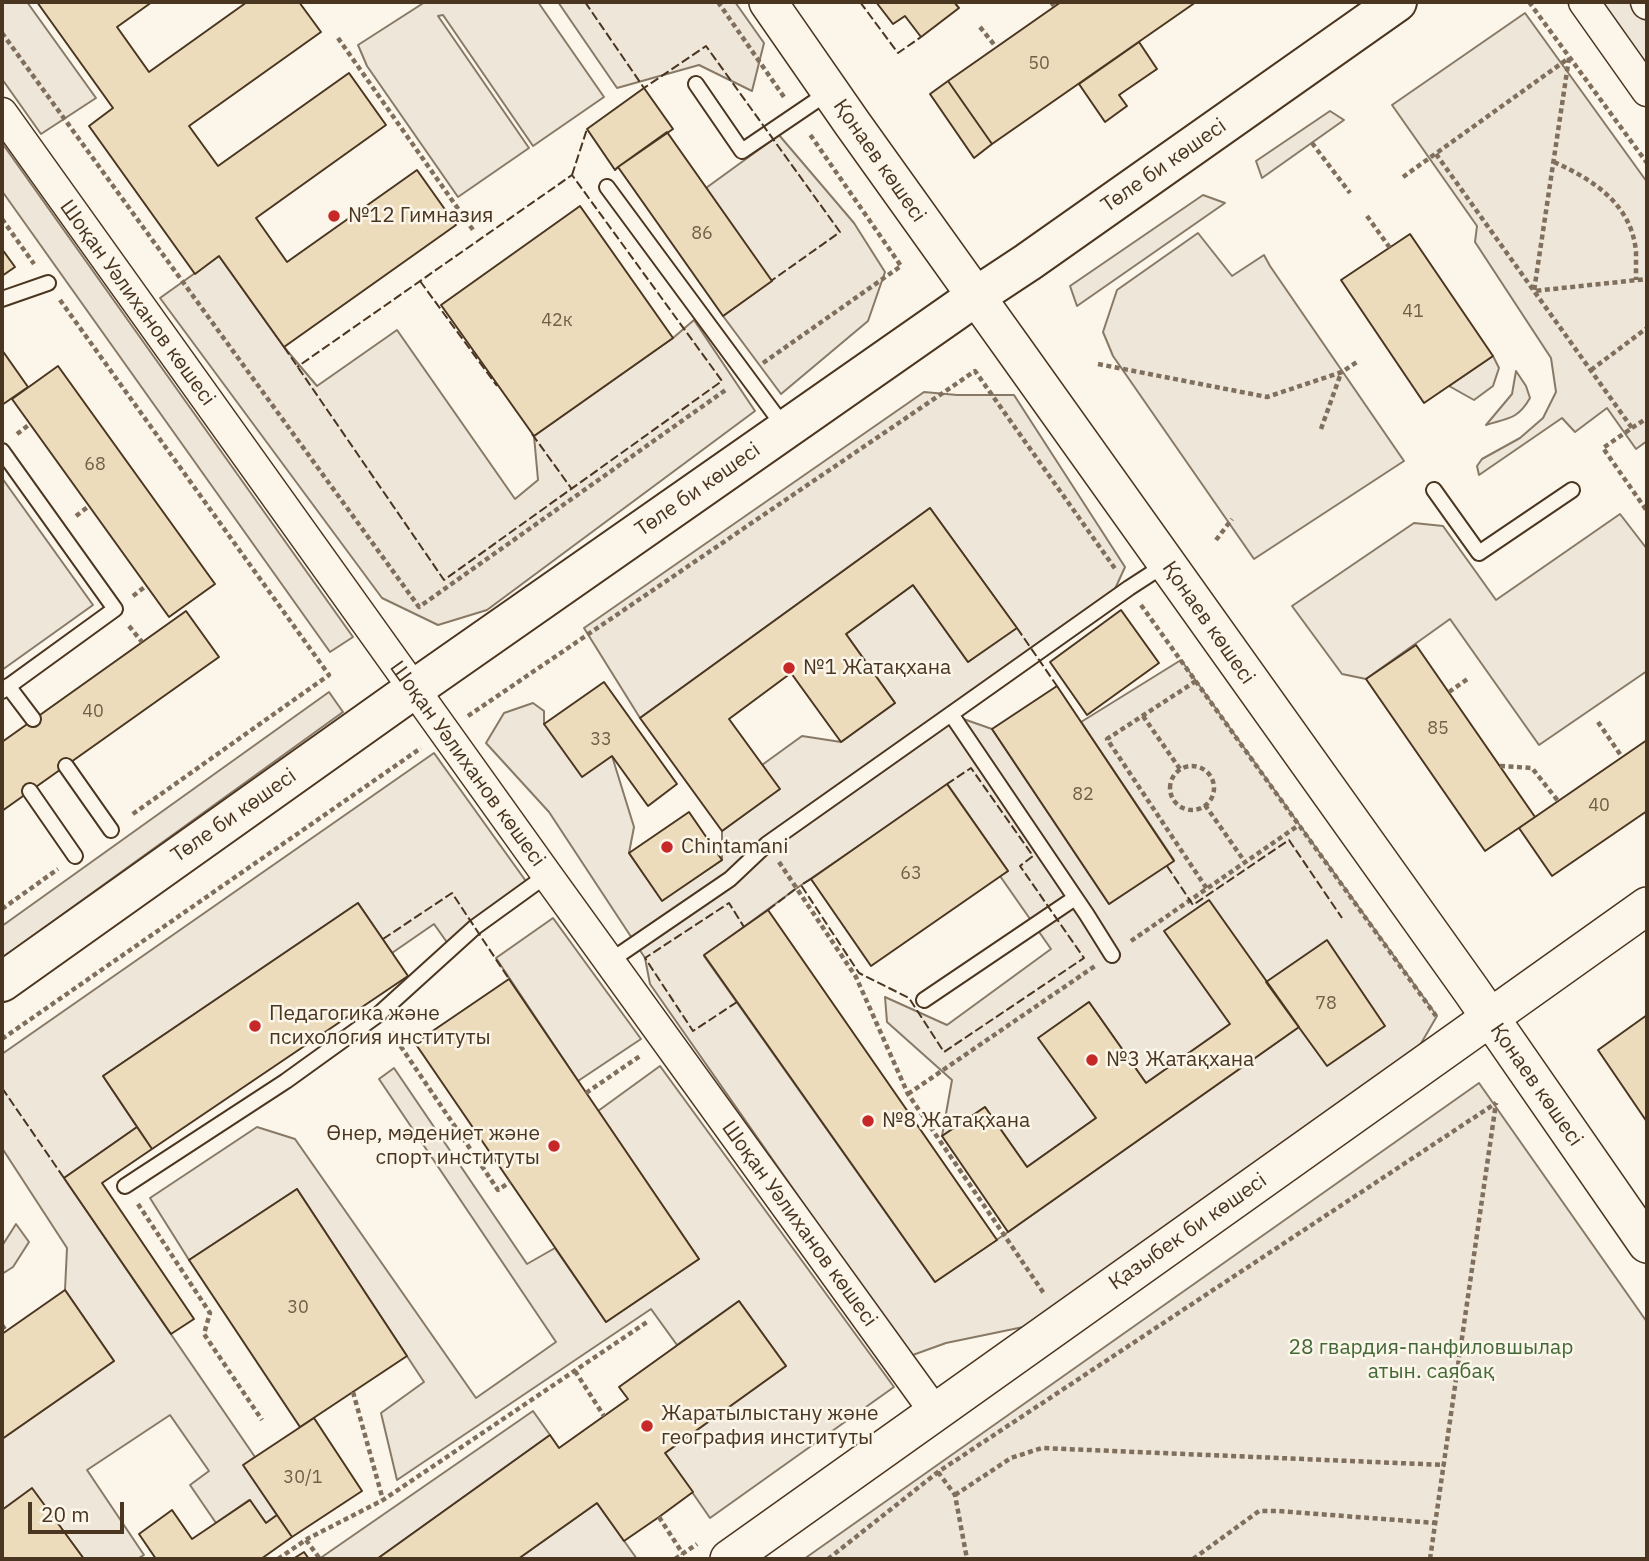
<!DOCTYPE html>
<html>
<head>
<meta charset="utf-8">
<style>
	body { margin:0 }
	#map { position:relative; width:1649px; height:1561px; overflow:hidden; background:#fbf6e9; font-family:"IBM Plex Sans",sans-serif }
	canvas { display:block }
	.frame { position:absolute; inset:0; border:4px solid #4a3520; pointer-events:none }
	.scale { position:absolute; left:28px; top:1502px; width:96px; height:32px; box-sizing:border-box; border:4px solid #4a3520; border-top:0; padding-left:9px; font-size:21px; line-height:24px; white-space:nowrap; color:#4a3520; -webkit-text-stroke:5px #fbf6e9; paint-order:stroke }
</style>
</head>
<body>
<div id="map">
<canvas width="1649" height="1561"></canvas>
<div class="frame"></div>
<div class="scale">20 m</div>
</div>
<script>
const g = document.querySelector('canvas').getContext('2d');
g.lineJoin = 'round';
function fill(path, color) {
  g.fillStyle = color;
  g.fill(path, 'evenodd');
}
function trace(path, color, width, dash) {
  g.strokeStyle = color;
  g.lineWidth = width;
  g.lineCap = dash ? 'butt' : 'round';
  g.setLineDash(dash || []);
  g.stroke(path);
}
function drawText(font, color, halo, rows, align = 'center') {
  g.font = font + ' "IBM Plex Sans",sans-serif';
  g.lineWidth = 5;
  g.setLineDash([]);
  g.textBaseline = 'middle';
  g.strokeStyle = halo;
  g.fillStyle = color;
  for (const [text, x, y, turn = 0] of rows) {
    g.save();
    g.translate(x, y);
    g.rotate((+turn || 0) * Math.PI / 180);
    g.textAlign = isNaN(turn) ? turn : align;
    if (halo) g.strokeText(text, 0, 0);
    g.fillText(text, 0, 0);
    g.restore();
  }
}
const green = new Path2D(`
	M2,2h25l69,96 -55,36 -39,-55z
	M425,2h113l66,95 -71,49 -90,-131 -5,1 91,132 -71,49 -91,-131 -9,-21z
	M558,2h177l29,41 -12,48 -53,-26 -82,23z
	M1584,2h62l1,2v87z
	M1525,13l122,169v259l-11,8 -29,-41 -32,24 -13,-14 -83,57 -2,-9 5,-7 38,-21 23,-20 13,-26 -5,-34 -76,-116 2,-16 -85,-121z
	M1330,111l14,9 -82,58 -6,-17z
	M779,135l75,88 31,49 -17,49 -87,73 -58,-78 48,-35 -65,-93z
	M2,143l351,494 -23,15 -328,-461z
	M1203,195l22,8 -148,103 -7,-20z
	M1198,233l34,43 32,-21 6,11 134,195 -150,98 -141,-203 -10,-24 14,-42z
	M219,256l65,91 33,39 80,-56 118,169 23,-19 -4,-44 139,-98 21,-18 61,91 -268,199 -49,15 -56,-27 -222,-300z
	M1493,356l6,12 -6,18 -19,14 -25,-14z
	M1516,371l10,15 4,12c-12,21 -21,20 -44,27l26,-31z
	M924,392l33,3h57l111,172 -16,35 -157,113 40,14 117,175 65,-44 -93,-138 100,-62 256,356 -21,36 -383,273 -87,18 -36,13 -260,-372 -5,-26 -96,-146 -63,-69 18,-30 29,-10 11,8v13l68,32 22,71 -5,26 33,47 60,-40v-29l57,-42 -17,-24 40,-29 39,6 54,-39 -49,-69 67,-49 55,77 48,-35 -86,-119 -290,210 -56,-90zM948,785l60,86 -8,5 51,73 -104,76 -62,-28 2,25 65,58 -10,56 43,-29 42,60 69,-49 -57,-80 50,-36 57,81 84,-59 154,1 -85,2 -291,205 -73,50 -231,-326 93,-68z
	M2,478l91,127 -91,65z
	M1620,514l27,35v122l-108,74 -89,-126 -84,60 -24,-5 -50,-68 122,-83 29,3 53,74z
	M329,692l14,20 -341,246v-32z
	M434,753l99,138 -82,57 -17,-24 -42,29 -34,-50 -255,173 34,51 -73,51 191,279 -11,8 33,50 -11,8 -17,-23 -33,23 -26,-38 19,-14 -39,-56 -83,55 57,85 -7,4h-53l-52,-70 -30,21v-71l112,-78 -49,-71 2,-42 -65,-100v-94z
	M553,918l88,121 -63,42 -82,-123z
	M660,1066l234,321 -184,131 -45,-65 121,-87 -47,-65 -62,44 -26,-36 -254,171 -16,-67 43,-31 -127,-193 -108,71 -39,-62 107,-71 38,12 181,259 80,-56 -177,-263 15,-11 133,196 28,-16 51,74 93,-63 -101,-148z
	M1479,1083l168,239v237h-843z
	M16,1224l13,18 -16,25 -11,7v-28z
	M533,1411l17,24 -173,124h-58z
	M597,1503l40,56h-119z`);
const building = new Path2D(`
	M37,2h115l-35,25 32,45 98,-70h52l22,30 -132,94 29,40 131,-93 37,52 -130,93 31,44 130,-92 39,55 -172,122 -65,-91 -24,18 -106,-148 24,-18z
	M876,2h78l5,6 -38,29 -16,-21 -12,8z
	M1061,2h135l-204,142 -44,-63z
	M1139,42l18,27 -38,26 8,11 -22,16 -26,-38z
	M948,81l44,63 -18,14 -44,-64z
	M644,88l29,41 -55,38 -3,3 -28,-41z
	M667,132l105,149 -49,35 -105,-149z
	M580,206l93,132 -139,98 -93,-131z
	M1410,234l83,122 -69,47 -83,-123z
	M2,249l13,18 -13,9z
	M2,350l26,37 -26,18z
	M58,366l157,218 -46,33 -157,-218z
	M930,508l87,120 -49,34 -55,-77 -67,49 49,69 -54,39 -50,-69 -62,46 51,70 -58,42 -82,-113z
	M1121,610l38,53 -72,52 -37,-53z
	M186,611l33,46 -217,154v-69z
	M1416,645l119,172 -50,34 -119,-172z
	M604,682l73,102 -29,22 -36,-50 -30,21 -38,-53z
	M1057,686l117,175 -65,43 -117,-175z
	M1647,740v71l-95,65 -33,-48z
	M947,784l61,87 -137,95 -60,-87z
	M689,812l33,48 -60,41 -33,-48z
	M1209,900l90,127 -291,205 -66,-96 43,-29 42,60 69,-49 -58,-80 51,-36 57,81 84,-59 -66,-93z
	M358,903l50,73 -256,173 -49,-73z
	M768,910l229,330 -62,42 -231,-327z
	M1327,940l58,86 -58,40 -61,-84z
	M509,979l190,280 -93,63 -191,-279z
	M1647,1015v107l-49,-72z
	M137,1127l15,22 -50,34 92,136 -23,15 -107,-156z
	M297,1189l110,167 -107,71 -111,-167z
	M65,1290l49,71 -112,78v-105z
	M739,1301l47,65 -121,87 28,39 -34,25 -35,24 -27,-38 -79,56h-141l173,-124 9,13 69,-49 -9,-12z
	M314,1418l48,73 -70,46 -49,-72z
	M32,1488l52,71h-82v-49z
	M250,1500l16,23 11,-8 15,22 -31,22h-105l-17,-25 33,-24 20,29z
	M304,1552l5,7h-16z`);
const path = new Path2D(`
	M718,2l66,95
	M1051,2l3,4
	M1529,2l118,161
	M980,27l16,20
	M2,33l417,574 308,-218
	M338,38l135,192
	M1569,58l-35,233 113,-12
	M1312,143l38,50
	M1436,154l196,274 -29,20 44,63
	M1554,162c40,18 78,43 82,90 0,9 0,19 0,28
	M1403,177l166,-119
	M1367,216l23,32
	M2,219l32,45
	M60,300l269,375 -199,141
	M763,363l138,-97 -92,-133
	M1098,364l169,33 75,-25 15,-10
	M1591,370l56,-42
	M1632,428l15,-10
	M1321,429l20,-56
	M17,434l13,-10
	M76,516l13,-10
	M1216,540l16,-21
	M133,596l13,-10
	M1141,605l295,411
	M129,626l13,16
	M1196,681l-89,58 100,150
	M1449,692l20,-14
	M468,716l507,-345 141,199
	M1143,716l37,53
	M1598,722l24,35
	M1500,766l32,2 26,33
	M1170 788a22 22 0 1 1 44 0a22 22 0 1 1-44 0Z
	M1205,805l40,57
	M779,862l77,115 52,117 137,201
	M2,909l56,-40
	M1131,941l168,-116
	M391,1032l107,158 12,-8
	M2,1039l419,-291
	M586,1093l54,-37
	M908,1094l187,-128
	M138,1204l72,109 -6,21 58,86
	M2,1325l4,6
	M575,1371l29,45
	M353,1392l30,108
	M938,1472l17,23 12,64
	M955,1495l56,-37 31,-10 403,17
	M659,1517l24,37
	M306,1540l14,19
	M278,1559l29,-20 76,-39 264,-178
	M675,1559l22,-15
	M828,1559l110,-87 558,-369
	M1193,1559l66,-48h19l158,12
	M1430,1559l66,-456`);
const service = new Path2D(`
	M696,84l46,67 87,-59
	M607,187l178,241
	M2,299l46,-16
	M2,451l113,158 -113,82
	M1434,490l45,63 93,-63
	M8,686l25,33
	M66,766l45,64
	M30,791l45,65
	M1112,955l-25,-40 -136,-201 178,-126 37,-24
	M610,961l120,-82 37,-35 184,-130
	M924,1000l151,-102
	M125,1186l161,-105 93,-67 96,-87 72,-52`);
const minor = new Path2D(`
	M1584,2l63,89
	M1646,2l1,2
	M2,113l545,762 388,537`);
const tertiary = new Path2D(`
	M768,2l84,121 161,225 458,642 176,254
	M729,1559l918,-653`);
const secondary = new Path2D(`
	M2,982l412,-293 561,-392 53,-35 369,-260`);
const fence = new Path2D(`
	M585,2l59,86 62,-42 134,186 -69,49
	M860,2l38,51 23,-16
	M572,175l15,-46
	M420,281l77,105
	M284,347l160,233 278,-199 -150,-206 -275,192
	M532,434l39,54
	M1017,628l40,58
	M1167,866l26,39 96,-65 53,78
	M811,879l-10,6 58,88 50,25 35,54 140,-94 -64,-92 13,-10 -62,-88 -24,16
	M768,910l30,-23
	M383,939l69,-46 57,86
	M737,1002l-44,29 -48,-73 84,-55 15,24
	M2,1088l62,90`);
const markers = [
	[334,216,7,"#c62828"],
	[789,668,7,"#c62828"],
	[667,847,7,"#c62828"],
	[255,1026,7,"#c62828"],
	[1092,1060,7,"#c62828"],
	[868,1121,7,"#c62828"],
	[554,1146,7,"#c62828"],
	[647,1426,7,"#c62828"]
];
const numberNames = [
	["50",1039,64],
	["86",702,234],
	["41",1413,312],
	["42к",557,321],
	["68",95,465],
	["40",93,712],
	["85",1438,729],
	["33",601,740],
	["82",1083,795],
	["40",1599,806],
	["63",911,874],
	["78",1326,1004],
	["30",298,1308],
	["30/1",303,1478]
];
const streetNames = [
	["Қонаев көшесі",879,161,55],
	["Төле би көшесі",1164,166,-35],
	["Шоқан Уәлиханов көшесі",137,303,54],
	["Төле би көшесі",698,490,-35],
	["Қонаев көшесі",1208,623,55],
	["Шоқан Уәлиханов көшесі",467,764,54],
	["Төле би көшесі",234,816,-35],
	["Қонаев көшесі",1536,1085,55],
	["Шоқан Уәлиханов көшесі",799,1224,54],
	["Қазыбек би көшесі",1188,1232,-35]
];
const poiNames = [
	["№12 Гимназия",348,216],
	["№1 Жатақхана",803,668],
	["Chintamani",681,847],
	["Педагогика және",269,1014],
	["психология институты",269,1038],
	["№3 Жатақхана",1106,1060],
	["№8 Жатақхана",882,1121],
	["Өнер, мәдениет және",540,1134,"right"],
	["спорт институты",540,1158,"right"],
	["Жаратылыстану және",661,1414],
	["география институты",661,1438]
];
const parkNames = [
	["28 гвардия-панфиловшылар",1431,1348],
	["атын. саябақ",1431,1372]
];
fill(green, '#ede6d9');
trace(green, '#887966', 2);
fill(building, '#ecdcbc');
trace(building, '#4a3520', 2);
trace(service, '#4a3520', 18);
trace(minor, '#4a3520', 33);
trace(tertiary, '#4a3520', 40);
trace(secondary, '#4a3520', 42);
trace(path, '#7f6f5c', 4.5, [5, 3.5]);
trace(service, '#fbf6e9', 14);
trace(minor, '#fbf6e9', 30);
trace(tertiary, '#fbf6e9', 37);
trace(secondary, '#fbf6e9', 38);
trace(fence, '#4a3520', 2, [9, 3.5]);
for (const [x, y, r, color] of markers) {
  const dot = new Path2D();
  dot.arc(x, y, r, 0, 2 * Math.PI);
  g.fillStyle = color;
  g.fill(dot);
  trace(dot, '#fbf6e9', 2.5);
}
drawText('18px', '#725f47', null, numberNames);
drawText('21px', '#4a3520', '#fbf6e9', streetNames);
drawText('21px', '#4a3520', '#fbf6e9', poiNames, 'left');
drawText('21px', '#436837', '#fbf6e9', parkNames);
</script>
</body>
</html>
